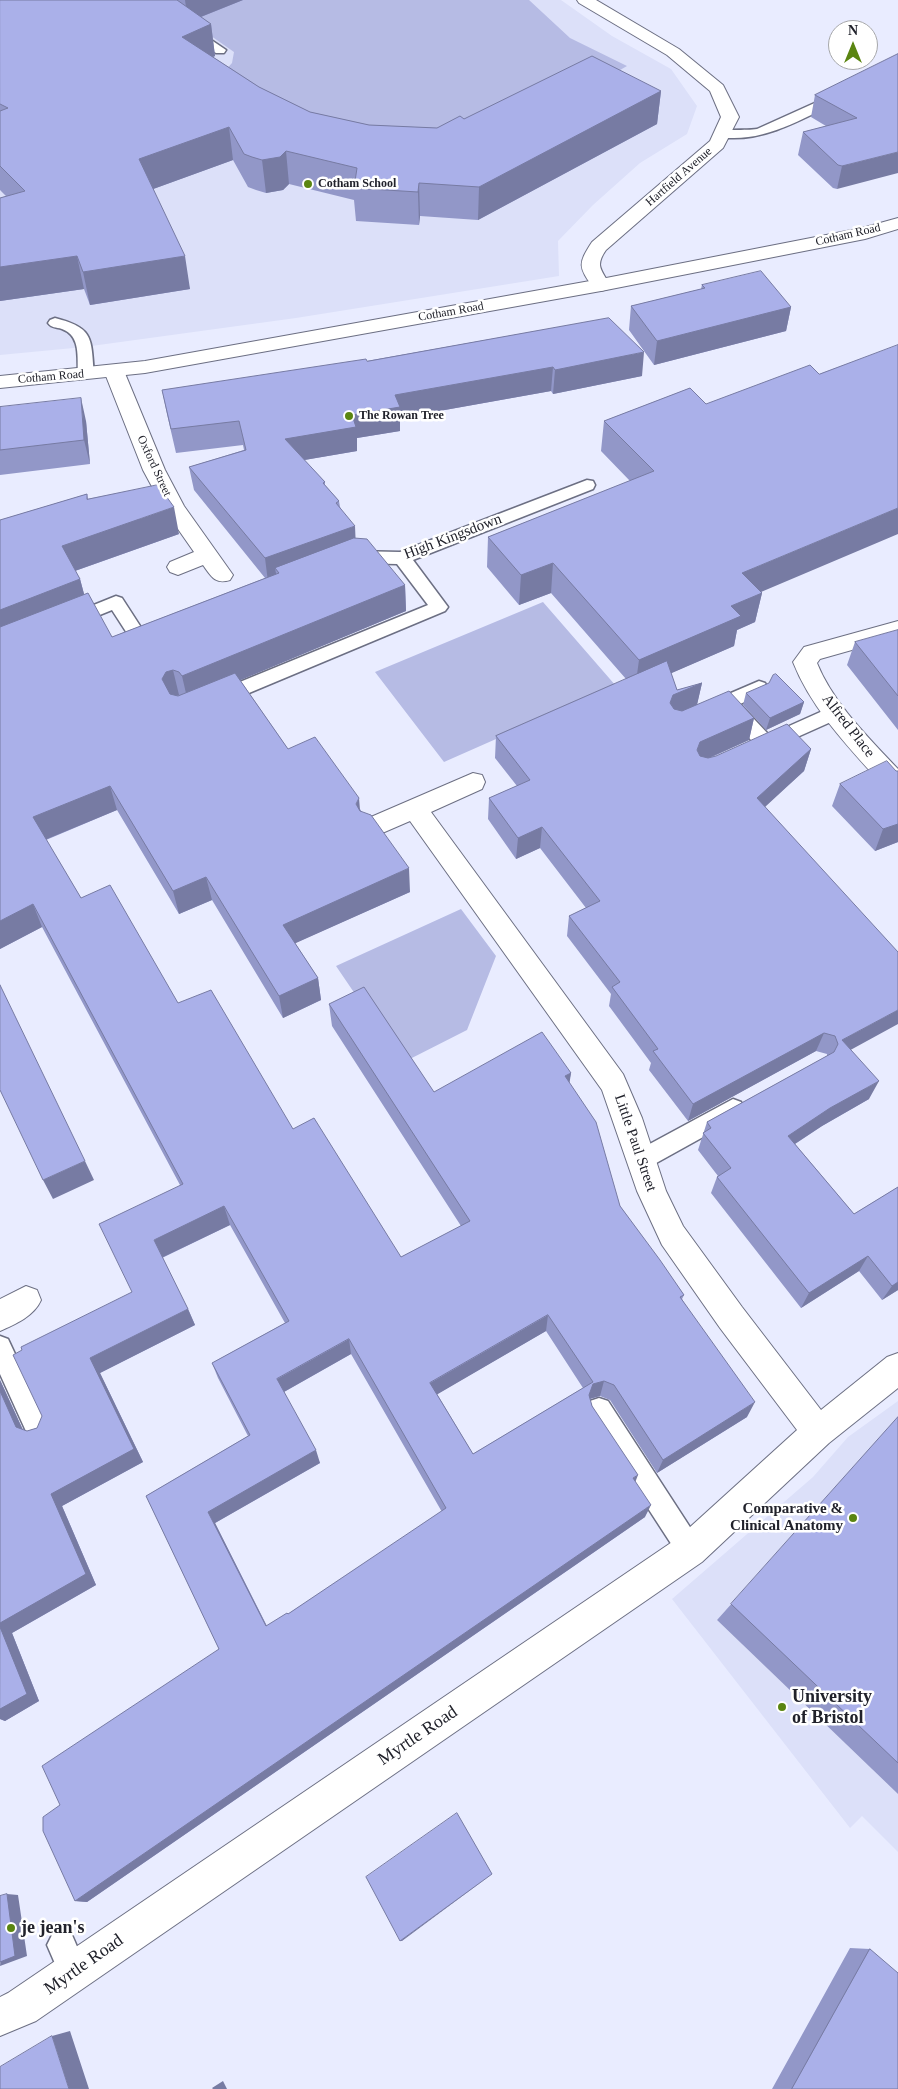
<!DOCTYPE html>
<html>
<head>
<meta charset="utf-8">
<style>
	body { margin:0 }
	#map { position:relative; width:898px; height:2089px; overflow:hidden; background:#e9ecff; font-family:Georgia,serif }
	canvas { display:block }
	.north { position:absolute; left:828px; top:20px; width:50px; height:50px; box-sizing:border-box; background:#fff; border:1px solid #a6a7aa; border-radius:50%; rotate:0deg; font-size:14px; font-weight:700; line-height:20px; text-align:center; color:#21222b }
	.north::after { content:''; display:block; margin:auto; width:18px; height:22px; background:#5a8511; clip-path:polygon(50% 0,100% 100%,50% 72%,0 100%) }
</style>
</head>
<body>
<div id="map">
<canvas width="898" height="2089"></canvas>
<div class="north">N</div>
</div>
<script>
const g = document.querySelector('canvas').getContext('2d');
g.lineJoin = 'round';
function fill(path, color) {
  g.fillStyle = color;
  g.fill(path, 'evenodd');
}
function trace(path, color, width, dash) {
  g.strokeStyle = color;
  g.lineWidth = width;
  g.lineCap = dash ? 'butt' : 'round';
  g.setLineDash(dash || []);
  g.stroke(path);
}
function drawText(font, color, halo, rows, align = 'center') {
  g.font = font + ' Georgia,serif';
  g.lineWidth = 5;
  g.setLineDash([]);
  g.textBaseline = 'middle';
  g.strokeStyle = halo;
  g.fillStyle = color;
  for (const [text, x, y, turn = 0] of rows) {
    g.save();
    g.translate(x, y);
    g.rotate((+turn || 0) * Math.PI / 180);
    g.textAlign = isNaN(turn) ? turn : align;
    if (halo) g.strokeText(text, 0, 0);
    g.fillText(text, 0, 0);
    g.restore();
  }
}
const built = new Path2D(`
	M0,0h561l51,36 59,33 26,37 -10,28 -47,29 -47,42 -35,36 1,35 -263,42 -212,29 -84,8z
	M898,1401v17l-181,202 181,174v58l-36,-36 -12,12 -178,-229 141,-122 35,-40z`);
const green = new Path2D(`
	M210,0h319l41,38 57,28 -38,22 -218,70 -148,-85 9,-10 2,-11 -50,-35z
	M543,602l73,84 -172,76 -69,-90z
	M461,909l35,47 -29,74 -65,33 -66,-97z`);
const service = new Path2D(`
	M138,0h14l74,50 -2,3h-8z
	M839,92l7,4 -2,3c-37,17 -74,41 -115,39 -5,0 -10,1 -14,-4 6,-6 32,-3 42,-5z
	M55,318c39,10 36,20 39,56l-3,3h-10l-3,-3c-1,-17 3,-38 -16,-45 -6,-2 -11,-1 -14,-6l2,-3z
	M587,480l6,1 2,4 -2,4 -180,71 32,43 3,4 -3,4 -220,92 -6,2 -6,-2 -3,-5 3,-5 215,-88 -31,-41 -43,-1 -6,-2 -3,-4 3,-4 6,-2 46,1z
	M116,596l6,2 22,34 9,-3 6,2 3,4 -3,4 -19,7 -6,-2 -22,-34 -42,17 -6,-2 -3,-4 3,-4z
	M759,681l6,2 3,5 -3,5 -25,11 29,31 67,-30 6,2 3,5 -3,5 -76,34 -7,-2 -34,-38 -16,6 -6,-2 -3,-5 3,-5z
	M733,1099l8,3 3,7 -3,7 -92,51 -8,3 -8,-3 -3,-7 3,-7z
	M0,1336l8,3 43,92 -3,9 -9,3 -9,-3 -30,-66z
	M599,1398l9,3 91,140 4,9 -4,9 -9,4 -9,-4 -91,-140 -3,-9 3,-9z
	M62,1930l10,5 16,37 -5,10 -10,5 -10,-5 -16,-37 5,-10z`);
const minor = new Path2D(`
	M577,0h19l83,49 44,36 16,32 -16,31 -117,102c-11,16 -5,19 4,35l-2,4 -7,2 -7,-2c-15,-22 -17,-24 -2,-47l118,-101 11,-24 -11,-26 -43,-36 -88,-52z
	M114,365l7,2 3,4 41,99 19,36 49,69 -3,5c-15,5 -19,-4 -27,-15l-25,10 -8,-3 -3,-5 3,-5 24,-10 -30,-43 -21,-39 -39,-99 3,-4z
	M898,621v16l-78,22 -3,4c16,40 52,75 81,106v25l-9,-2c-35,-39 -77,-81 -96,-130l11,-15z
	M473,773l9,2 3,7 -3,7 -51,23 192,262 19,44 24,73 17,35 59,81 79,103 66,-53 11,-4v35l-69,55 -127,119 -666,459 -36,15v-39l8,-4 670,-455 119,-108 -77,-102 -58,-83 -25,-54 -35,-101 -192,-269 -37,16 -9,-3 -4,-7 4,-7z
	M26,1286l11,4 4,10c-7,16 -25,24 -41,31v-32z`);
const tertiary = new Path2D(`
	M898,218v11l-33,10 -264,52 -456,82 -145,15v-12l145,-15 456,-82 261,-51z`);
const wall = new Path2D(`
	M0,0h243l-42,17 10,7 4,32 -2,1 46,30 51,25 59,13 68,3 27,-9 197,-28 -4,33 -179,96 -58,-4 -1,9 -63,-4 -2,-21 -65,-16 -6,6 -17,3 -10,-3 -8,-3 -15,-27 -80,29 37,100 -100,16 -6,-16 -84,12v-103l6,-2 -6,-6z
	M898,54l-61,135 -4,-1 -35,-33 5,-23 23,-6 -15,-9 4,-22z
	M702,285l89,22 -5,24 -132,34 -25,-35 2,-24 70,-17z
	M609,318l33,58 -89,18 -2,-3 -151,27v13l-43,7v13l-53,9 21,22v3l14,16 1,6 15,31 50,47 1,26 -166,69 48,69 72,60 50,83 -115,51 23,35 3,22 -38,18 -71,-118 -33,14 -62,-104 -71,30 35,58 212,231 108,128 60,-31 -129,-200 -3,-22 105,88 137,-19 -2,9 51,124 64,89 -2,4 65,118 -90,56 -47,-73 -10,-4 -10,3 2,7 43,76 10,35 -558,385 -12,-1 -15,-96 159,-156 -73,-153 102,-60 -30,-58 -6,-15 73,-40 -55,-98 -68,33 26,51 7,16 -95,48 43,89 -81,44 34,79 -84,48 27,68 -34,20 -5,-2v-339l23,50 4,1 10,-3 95,-136 48,-107 -138,-258 -42,22v-429l87,-26 1,5 91,35 -104,37 5,8 4,15 28,43 153,-59 -71,-88 -5,-23 55,-17 -1,-5 -67,8 -9,-39 -5,-24 205,-29zM546,1331l37,57 -110,66 -36,-60zM351,1354l91,158 -154,102 -21,12 -52,-103 105,-60 -36,-71z
	M690,388l72,205 -7,29 -18,8 -3,16 -63,27 6,17 25,-7 -5,21 57,14 -5,22 -39,18 101,-9 -7,22 -39,35 85,244 19,49 -47,27 -27,18 59,70 44,-27v103l-16,10 -23,-29 -58,37 -90,-115 6,-16 1,-1 -20,-26 9,-28 120,-66v-2l-11,-3 -128,70 -39,-51 2,-7 -42,-57 2,-12 -44,-58 2,-20 17,-8 -46,-60 -24,11 -28,-40 1,-21 28,-12 -22,-28 1,-22 130,-57 -75,-86 -32,12 -32,-38 1,-30 142,-56 -29,-30 3,-30z
	M0,407l86,14 4,43 -90,11z
	M898,630v100l-51,-65 8,-23z
	M746,693l58,9 -4,12 -34,16 -23,-25z
	M896,771h2v71l-23,9 -43,-45 8,-22z
	M898,1417v377l-181,-174z
	M850,1948l20,1 28,140h-126z`);
const shadedWall = new Path2D(`
	M185,0h58l-55,22z
	M211,24l4,32 -28,13 -5,-32z
	M661,91l-4,33 -179,96 1,-33z
	M229,127l4,33 -88,32 -6,-33z
	M286,151l3,33 -6,6 -17,3 -4,-33z
	M898,152v21l-61,16 5,-23z
	M419,183l1,33 -1,9 -1,-33z
	M77,256l7,33 -84,12v-34z
	M185,256l5,33 -100,16 -7,-33z
	M791,307l-5,24 -132,34 3,-24z
	M644,352l-2,24 -89,18 2,-24z
	M553,367l-2,24 -151,27v13l-43,7v13l-70,12 -2,-24 67,-24 43,-20z
	M81,398l5,23 4,43 -6,-24z
	M174,507l5,27 -110,39 -7,-27z
	M898,508v26l-163,69 7,-30z
	M355,526l1,23 -77,24 -4,-5 2,11 -9,3 -3,-24z
	M553,563l-2,30 -32,12 2,-30z
	M80,579l7,26 -87,35v-30z
	M405,585l1,26 -218,91 -6,-26z
	M762,593l-7,29 -18,8 -3,16 -99,43 4,-29 92,-54z
	M173,670l6,25 -8,2 -9,-18 4,-7z
	M702,683l-5,22 -28,12 1,-14 3,-8z
	M804,702l-4,12 -34,16 4,-12z
	M754,718l-5,22 -54,24 2,-14 3,-8z
	M811,749l-7,22 -52,48 5,-21z
	M110,786l7,24 -75,31 -9,-24z
	M359,798l2,24 -5,-18z
	M898,824v18l-23,9 8,-22z
	M542,827l-2,21 -24,11 2,-21z
	M409,868l1,24 -123,55 -4,-22z
	M206,877l6,23 -33,14 -6,-23z
	M33,904l9,23 -42,22v-28z
	M318,978l3,22 -38,18 -4,-22z
	M898,1010v14l-64,35 8,-19z
	M824,1033l-8,18 -128,70 5,-17z
	M571,1073l-3,20 -3,-17z
	M879,1081l-10,18 -47,27 -41,27 7,-17 42,-28z
	M85,1161l9,19 -41,19 -10,-19z
	M224,1206l6,19 -69,33 -7,-18z
	M868,1256l-9,15 -58,37 8,-15z
	M898,1282v8l-16,10 10,-14z
	M188,1309l7,16 -95,48 43,89 -81,44 34,79 -84,48 27,68 -34,20 -5,-2v-96l51,-129 39,-136z
	M548,1315l-2,16 -115,67 -1,-15z
	M349,1339l2,15 -69,39 -5,-14z
	M0,1380l1,2 27,59 -12,-14 -16,-36z
	M604,1381l-4,15 -11,3v-4l4,-11z
	M755,1402l-8,15 -90,56 6,-13z
	M316,1450l4,13 -105,60 56,112 -5,-9 -58,-114z
	M638,1475l-5,13v-10z
	M651,1505l-6,12 -558,385 -12,-1z
	M492,1874l-90,67h-2z
	M7,1894l11,1 9,61 -27,10z
	M70,2031l19,58h-20l-17,-53z
	M223,2081l4,8h-14l-1,-1z`);
const building = new Path2D(`
	M0,0h177l34,24 -29,13 77,50 51,25 59,13 68,3 23,-12 4,3 128,-63 69,35 -182,96 -60,-4 -1,9 -64,-4 3,-20 -71,-17 -6,6 -18,3 -10,-3 -8,-3 -15,-27 -90,32 46,97 -102,16 -6,-16 -77,11v-69l25,-7 -25,-25v-55l8,-3 -8,-4z
	M898,54v98l-56,14 -4,-1 -35,-33 54,-14 -42,-23z
	M761,271l30,36 -134,34 -26,-35 74,-18 -3,-3z
	M609,318l35,34 -89,18 -2,-3 -158,28 5,12 -48,8 4,12 -71,12 40,43 -2,1 16,18 -3,2 19,23 -90,32 -76,-91 57,-17 -7,-29 -68,8 -9,-39 204,-31 1,2z
	M898,345v163l-156,65 20,20 -31,13 10,10 -102,44 -86,-97 -32,12 -33,-38 166,-66 -50,-50 86,-33 16,16 104,-39 9,9z
	M81,398l3,42 -84,10v-43z
	M158,485l16,22 -112,39 18,33 -80,31v-90l87,-26v5z
	M354,538l13,1 38,46 -223,91 -3,-4 -6,-2 -7,2 -4,7 8,15 8,2 57,-23 53,76 27,-12 44,61 -3,6 4,7 11,4 38,53 -126,57 35,53 -39,18 -73,-119 -33,14 -63,-105 -77,31 48,81 29,-13 68,118 33,-13 82,139 21,-11 87,139 69,-36 -141,-217 35,-17 70,105 108,-60 29,41 -6,3 31,46 24,84 40,54 24,35 -4,2 75,105 -92,58 -49,-75 -10,-4 -11,3 -4,11 3,11 46,69 -5,3 18,27 -576,396 -32,-70v-14l17,-12 -18,-39 177,-117 -73,-153 104,-61 -38,-72 77,-42 -65,-115 -70,34 34,69 -98,49 44,91 -83,45 35,80 -86,49v-232l16,36 11,4 10,-3 5,-12 -29,-61 9,-5 -1,-3 111,-55 -33,-68 84,-40 -150,-280 -33,17v-294l88,-34 24,44 167,-64 -4,-5zM548,1315l45,67 -120,72 -43,-71zM349,1339l97,169 -158,106 -1,-1 -21,13 -58,-114 108,-62 -39,-71z
	M898,630v66l-43,-54z
	M667,661l10,29 25,-7 -29,12 -3,8 4,6 8,2 47,-20 25,27 -54,24 -3,8 3,6 8,2 8,-2 71,-32 24,25 -54,49 141,154v58l-56,30 37,41 -49,27 -42,28 66,78 44,-27v95l-6,4 -24,-30 -59,37 -92,-116 14,-9 -28,-35 8,-5 -4,-6 127,-70 4,-8 -3,-8 -11,-3 -131,71 -40,-53 5,-2 -46,-62 8,-5 -51,-66 31,-15 -58,-74 -24,11 -29,-40 41,-18 -34,-44z
	M776,674l28,28 -34,16 -24,-25 23,-10 4,-8z
	M887,761l9,10h2v53l-15,5 -43,-45z
	M0,985l85,176 -42,19 -43,-90z
	M898,1417v346l-167,-159z
	M0,1627l27,67 -27,15z
	M457,1813l35,61 -92,67 -34,-64z
	M7,1894l8,62 -15,6v-66z
	M870,1949l28,24v116h-106z
	M52,2036l17,53h-69v-22z`);
const markers = [
	[308,184,5,"#5a8511"],
	[349,416,5,"#5a8511"],
	[853,1518,5,"#5a8511"],
	[782,1707,5,"#5a8511"],
	[11,1928,5,"#5a8511"]
];
const farStreetnames = [
	["Hartfield Avenue",679,177,-41],
	["Cotham Road",848,235,-13],
	["Cotham Road",451,312,-10],
	["Cotham Road",51,377,-5],
	["Oxford Street",154,466,65]
];
const farPoinames = [
	["Cotham School",318,184],
	["The Rowan Tree",359,416]
];
const streetNames = [
	["High Kingsdown",453,537,-21],
	["Alfred Place",848,726,52],
	["Little Paul Street",635,1143,71]
];
const poiNames = [
	["Comparative &",843,1509],
	["Clinical Anatomy",843,1526]
];
const nearPoinames = [
	["University",792,1697],
	["of Bristol",792,1718],
	["je jean's",21,1928]
];
const nearStreetnames = [
	["Myrtle Road",418,1736,-34],
	["Myrtle Road",84,1965,-35]
];
fill(built, '#dce0f9');
fill(green, '#b6bbe4');
trace(service, '#6c6f83', 3);
trace(minor, '#6c6f83', 2);
trace(tertiary, '#6c6f83', 2);
fill(service, '#fff');
fill(minor, '#fff');
fill(tertiary, '#fff');
fill(wall, '#9297c8');
fill(shadedWall, '#777ba3');
fill(building, '#aab0e9');
trace(building, '#777ba3', 1);
for (const [x, y, r, color] of markers) {
  const dot = new Path2D();
  dot.arc(x, y, r, 0, 2 * Math.PI);
  g.fillStyle = color;
  g.fill(dot);
  trace(dot, '#fff', 2);
}
drawText('12px', '#21222b', '#fff', farStreetnames);
drawText('bold 12px', '#21222b', '#fff', farPoinames, 'left');
drawText('15px', '#21222b', '#fff', streetNames);
drawText('bold 15px', '#21222b', '#fff', poiNames, 'right');
drawText('bold 18px', '#21222b', '#fff', nearPoinames, 'left');
drawText('18px', '#21222b', '#fff', nearStreetnames);
</script>
</body>
</html>
